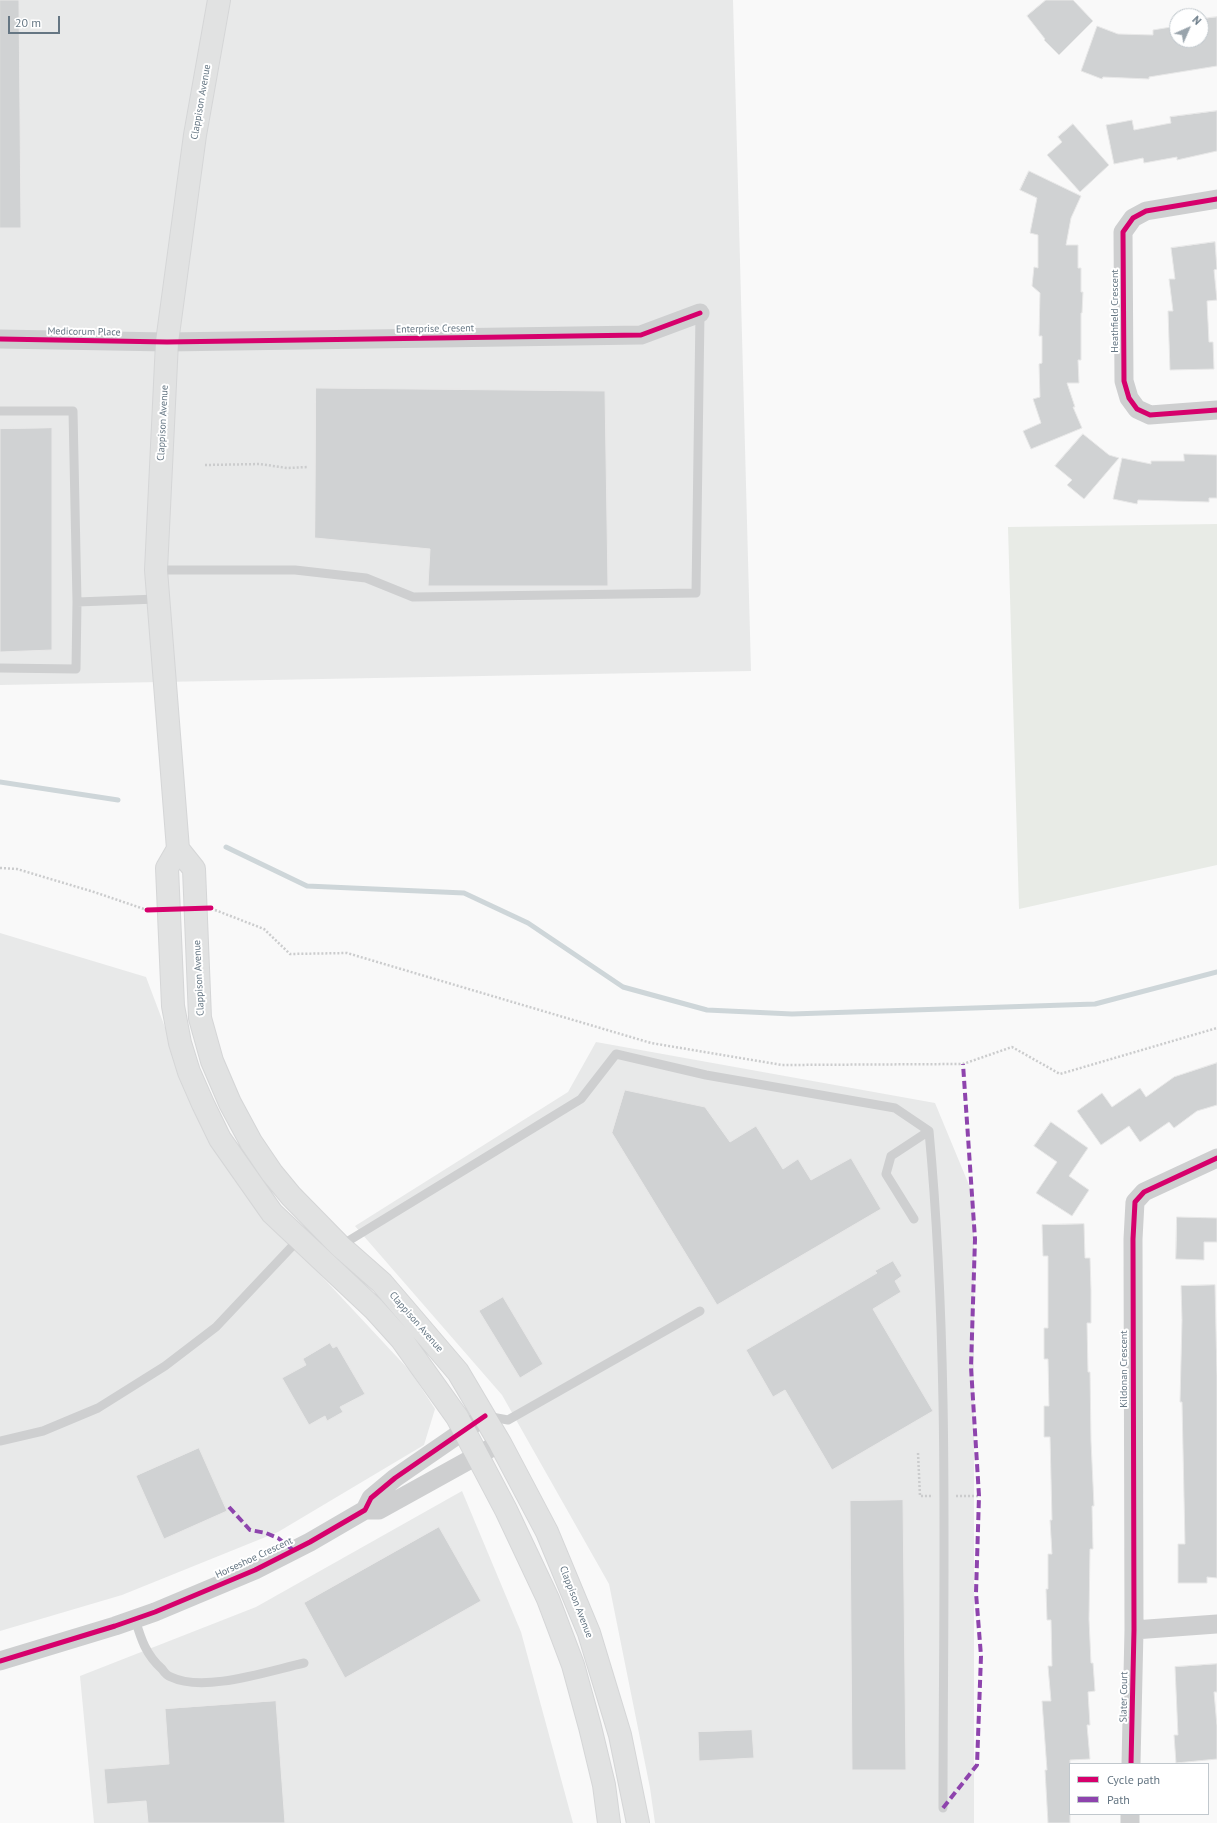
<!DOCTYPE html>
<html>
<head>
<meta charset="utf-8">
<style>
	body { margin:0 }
	#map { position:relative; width:1217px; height:1823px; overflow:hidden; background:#f9f9f9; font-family:"PT Sans",sans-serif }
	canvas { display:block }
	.legend { position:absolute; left:1069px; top:1763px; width:140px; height:52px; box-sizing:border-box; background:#fff; border:1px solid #c1c8cd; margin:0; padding:5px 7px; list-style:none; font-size:12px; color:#657683 }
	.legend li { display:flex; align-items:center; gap:8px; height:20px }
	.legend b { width:20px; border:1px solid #c1c8cd }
	.north { position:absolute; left:1169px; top:8px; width:40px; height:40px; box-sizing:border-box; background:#fff; border:1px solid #c1c8cd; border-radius:50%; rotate:45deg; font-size:11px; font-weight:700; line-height:16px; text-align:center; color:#657683 }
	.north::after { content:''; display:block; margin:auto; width:14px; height:18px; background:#99a4ac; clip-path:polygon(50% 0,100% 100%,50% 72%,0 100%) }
	.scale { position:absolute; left:8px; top:16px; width:52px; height:18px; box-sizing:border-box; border:2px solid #657683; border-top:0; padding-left:5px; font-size:12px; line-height:14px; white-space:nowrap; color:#657683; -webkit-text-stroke:3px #fff; paint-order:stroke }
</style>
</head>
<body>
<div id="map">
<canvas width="1217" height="1823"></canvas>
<ul class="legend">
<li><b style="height:5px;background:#d6006c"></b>Cycle path</li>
<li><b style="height:5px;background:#8e44ad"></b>Path</li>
</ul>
<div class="north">N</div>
<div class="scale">20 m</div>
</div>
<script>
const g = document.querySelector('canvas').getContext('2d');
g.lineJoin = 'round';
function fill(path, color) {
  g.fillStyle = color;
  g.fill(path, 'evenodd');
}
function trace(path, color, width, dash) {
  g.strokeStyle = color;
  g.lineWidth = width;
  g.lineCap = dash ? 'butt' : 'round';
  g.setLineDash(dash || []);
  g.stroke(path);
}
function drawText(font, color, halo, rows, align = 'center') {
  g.font = font + ' "PT Sans",sans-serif';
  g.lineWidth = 4;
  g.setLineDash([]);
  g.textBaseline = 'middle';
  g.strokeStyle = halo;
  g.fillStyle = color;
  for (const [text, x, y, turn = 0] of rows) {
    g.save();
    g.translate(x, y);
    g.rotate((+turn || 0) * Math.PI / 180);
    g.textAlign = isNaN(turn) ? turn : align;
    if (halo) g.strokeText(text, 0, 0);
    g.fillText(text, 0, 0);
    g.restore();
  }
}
const built = new Path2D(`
	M0,0h733l18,671 -751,14z
	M0,933l146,44 62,164 51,68 152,163 24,37 -11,36 -146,87 -156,63 -122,36z
	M596,1042l339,61 39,94v626h-319l-5,-35 -41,-204 -107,-189 -147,-169 213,-134z
	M462,1491l59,141 52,191h-479l-14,-147 176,-69z`);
const green = new Path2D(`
	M1217,524v341l-198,44 -11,-382z`);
const stream = new Path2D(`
	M0,782l118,18
	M226,847l81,39 157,7 64,30 95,64 84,23 85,4 303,-10 122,-32`);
const building = new Path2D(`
	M0,0h19l2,228h-21z
	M1046,0h27l20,21 -34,34 -15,-15 1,-1 -18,-23z
	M1217,17v49l-68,11v2l-46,-2 -1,2 -21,-8 16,-45 21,8 35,1v-5l24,-4v14h24v-21z
	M1217,111v40l-40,9v-3l-33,6 -1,-5 -29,6 -8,-39 26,-5 2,10 37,-7 -1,-6z
	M1073,124l36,41 -29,27 -33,-37 15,-13 -4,-5z
	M1029,171l52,25 -10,22 -5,27h12v23h3v24h2l-1,21h-1v47h-3l1,23h-12l8,24h-2l9,21 -51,21 -8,-18 18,-8 -8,-24 7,-2 -1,-33 3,-1v-27h-3l1,-43 -8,-7 2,-19 4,1v-33l-8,-2 7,-35 -17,-8z
	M1215,242l2,27 -3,1 3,30 -10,1 2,41h4l1,27 -44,1 -2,-59h5l-4,-32h6l-4,-31z
	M316,388l289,3 3,195h-180l2,-37 -115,-11z
	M52,428v222l-52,2v-223z
	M1083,434l26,21 10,3 -35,41 -17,-14 5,-5 -17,-14z
	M1184,454l33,1v43h-8v4l-71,-2 -1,4 -24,-5 9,-41 29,6v-3h33z
	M1217,1063v42l-20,6 -23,17 -5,-6 -29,20 -11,-16 -28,19 -24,-34 25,-18 10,14 28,-19 6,9 28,-20z
	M625,1090l80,17 25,35 26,-16 27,43 15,-10 13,21 40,-22 30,51 -164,96 -105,-172z
	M1051,1122l37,26 -19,28 20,14 -17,26 -36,-23 21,-31 -23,-16z
	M1177,1217l40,1v24h-13v18l-28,-1z
	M1084,1224l1,34h5l1,32v33h-4l1,49h2l1,69 3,65h-2l1,43h-3l-1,70 2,44h2l2,28 -7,1 2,33h-3l3,34 -20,1v63h-22l-3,-53h2l-5,-69h9l-3,-35h4l-1,-46h-4l-1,-31h2v-35h4l-2,-34h2l-2,-83h-6v-31h5l-1,-47h-4v-31h4v-72h-5l-1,-31z
	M893,1261l9,15 -7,5 6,11 -28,17 60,102 -101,59 -47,-80 -12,7 -27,-47 131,-77 -2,-2z
	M1215,1285l2,91v202l-10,-1v6h-29v-39h7l-3,-142h-2l2,-82 -1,-34z
	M503,1297l40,67 -23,14 -41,-67z
	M330,1343l3,5 4,-2 28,48 -25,13 3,5 -16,9 -2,-5 -16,9 -27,-47 24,-13 -3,-6z
	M199,1448l28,63 -63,28 -28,-63z
	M903,1500l3,270h-54l-2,-269z
	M439,1527l42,74 -136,77 -41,-75z
	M1217,1664v28h-3l3,34v33l-41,4 -2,-28h4l-3,-68z
	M276,1701l9,122h-137l-2,-22 -39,3 -3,-35 65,-5 -4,-55z
	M752,1730l2,28 -55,3 -1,-29z`);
const path = new Path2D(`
	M205,465l55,-1 27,4 21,-1
	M0,868l17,1 77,23 53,18
	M215,910l49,19 26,25 57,-1 304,90 131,22 181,-1 49,-17 48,27 157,-46
	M918,1453l2,43h13
	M956,1496h23`);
const service = new Path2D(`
	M0,411h73l4,191 80,-3
	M156,570h139l71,8 47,19 283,-4 4,-280
	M0,668l76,1 1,-67
	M914,1219l-28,-45 5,-18 38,-25
	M340,1246l241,-147 35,-45 90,21 189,33 34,23c21,225 14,452 14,677
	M486,1416l22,4 192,-109
	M0,1441l43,-10 55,-23 67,-42 51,-39 83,-88
	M135,1619c6,20 11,36 27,50 2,3 6,7 9,8 33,16 97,-6 133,-14`);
const minor = new Path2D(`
	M1217,199l-71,12 -13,7 -10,14 1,149 5,17 8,11 13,6 67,-5
	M0,339l167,3 474,-7 59,-22
	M365,1510h14l121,-67
	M1134,1630l83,-6
	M0,1661l115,-35 40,-14 100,-42 55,-28 55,-32 6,-12 24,-20 90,-62
	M1131,1764l3,-134 -1,-391 2,-37 9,-10 73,-34
	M1130,1823v-9`);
const secondary = new Path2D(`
	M219,0l-24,135 -28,207 -11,228 22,279 -11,19 6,138 7,37 9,29 14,32 17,35 52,74 102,96 28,31 55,77 49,93 42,89 25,66 17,62 14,58 5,38
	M178,849l16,20 6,149 12,43 18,42 21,39 21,31 19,23 49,50 42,37 76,89 42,71 47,89 42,101 31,102 18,88`);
const quiet = new Path2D(`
	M229,1507l21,23 16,3 12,5 15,12
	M943,1808l34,-43 4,-109 -5,-63 3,-97 -8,-129 4,-128 -12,-175`);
const cycleway = new Path2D(`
	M1217,199l-71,12 -13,7 -10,14 1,149 5,17 8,11 13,6 67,-5
	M0,339l167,3 474,-7 59,-22
	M147,910l64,-2
	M0,1661l115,-35 40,-14 100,-42 55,-28 55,-32 6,-12 24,-20 90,-62
	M1131,1764l3,-134 -1,-391 2,-37 9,-10 73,-34`);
const streetNames = [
	["Clappison Avenue",201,102,-80],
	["Heathfield Crescent",1115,311,-90],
	["Enterprise Cresent",435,329,-1],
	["Medicorum Place",84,332,1],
	["Clappison Avenue",163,423,-87],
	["Clappison Avenue",199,978,-93],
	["Clappison Avenue",416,1322,49],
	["Kildonan Crescent",1124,1369,-90],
	["Horseshoe Crescent",254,1558,-25],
	["Clappison Avenue",576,1602,69],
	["Slater Court",1124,1697,-89]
];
fill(built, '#e8e9e9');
fill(green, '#e8ebe6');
trace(stream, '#ced6d9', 5);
fill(building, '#d0d2d3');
trace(building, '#e8e8e8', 1);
trace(secondary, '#d5d6d7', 24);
trace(path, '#cbcccd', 2.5, [2, 2]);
trace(service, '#cecfd0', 9);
trace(minor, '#cecfd0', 19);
trace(secondary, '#e1e2e2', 22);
trace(quiet, '#8e44ad', 4, [8, 4]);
trace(cycleway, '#d6006c', 5);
drawText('10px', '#657683', '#fff', streetNames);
</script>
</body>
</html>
